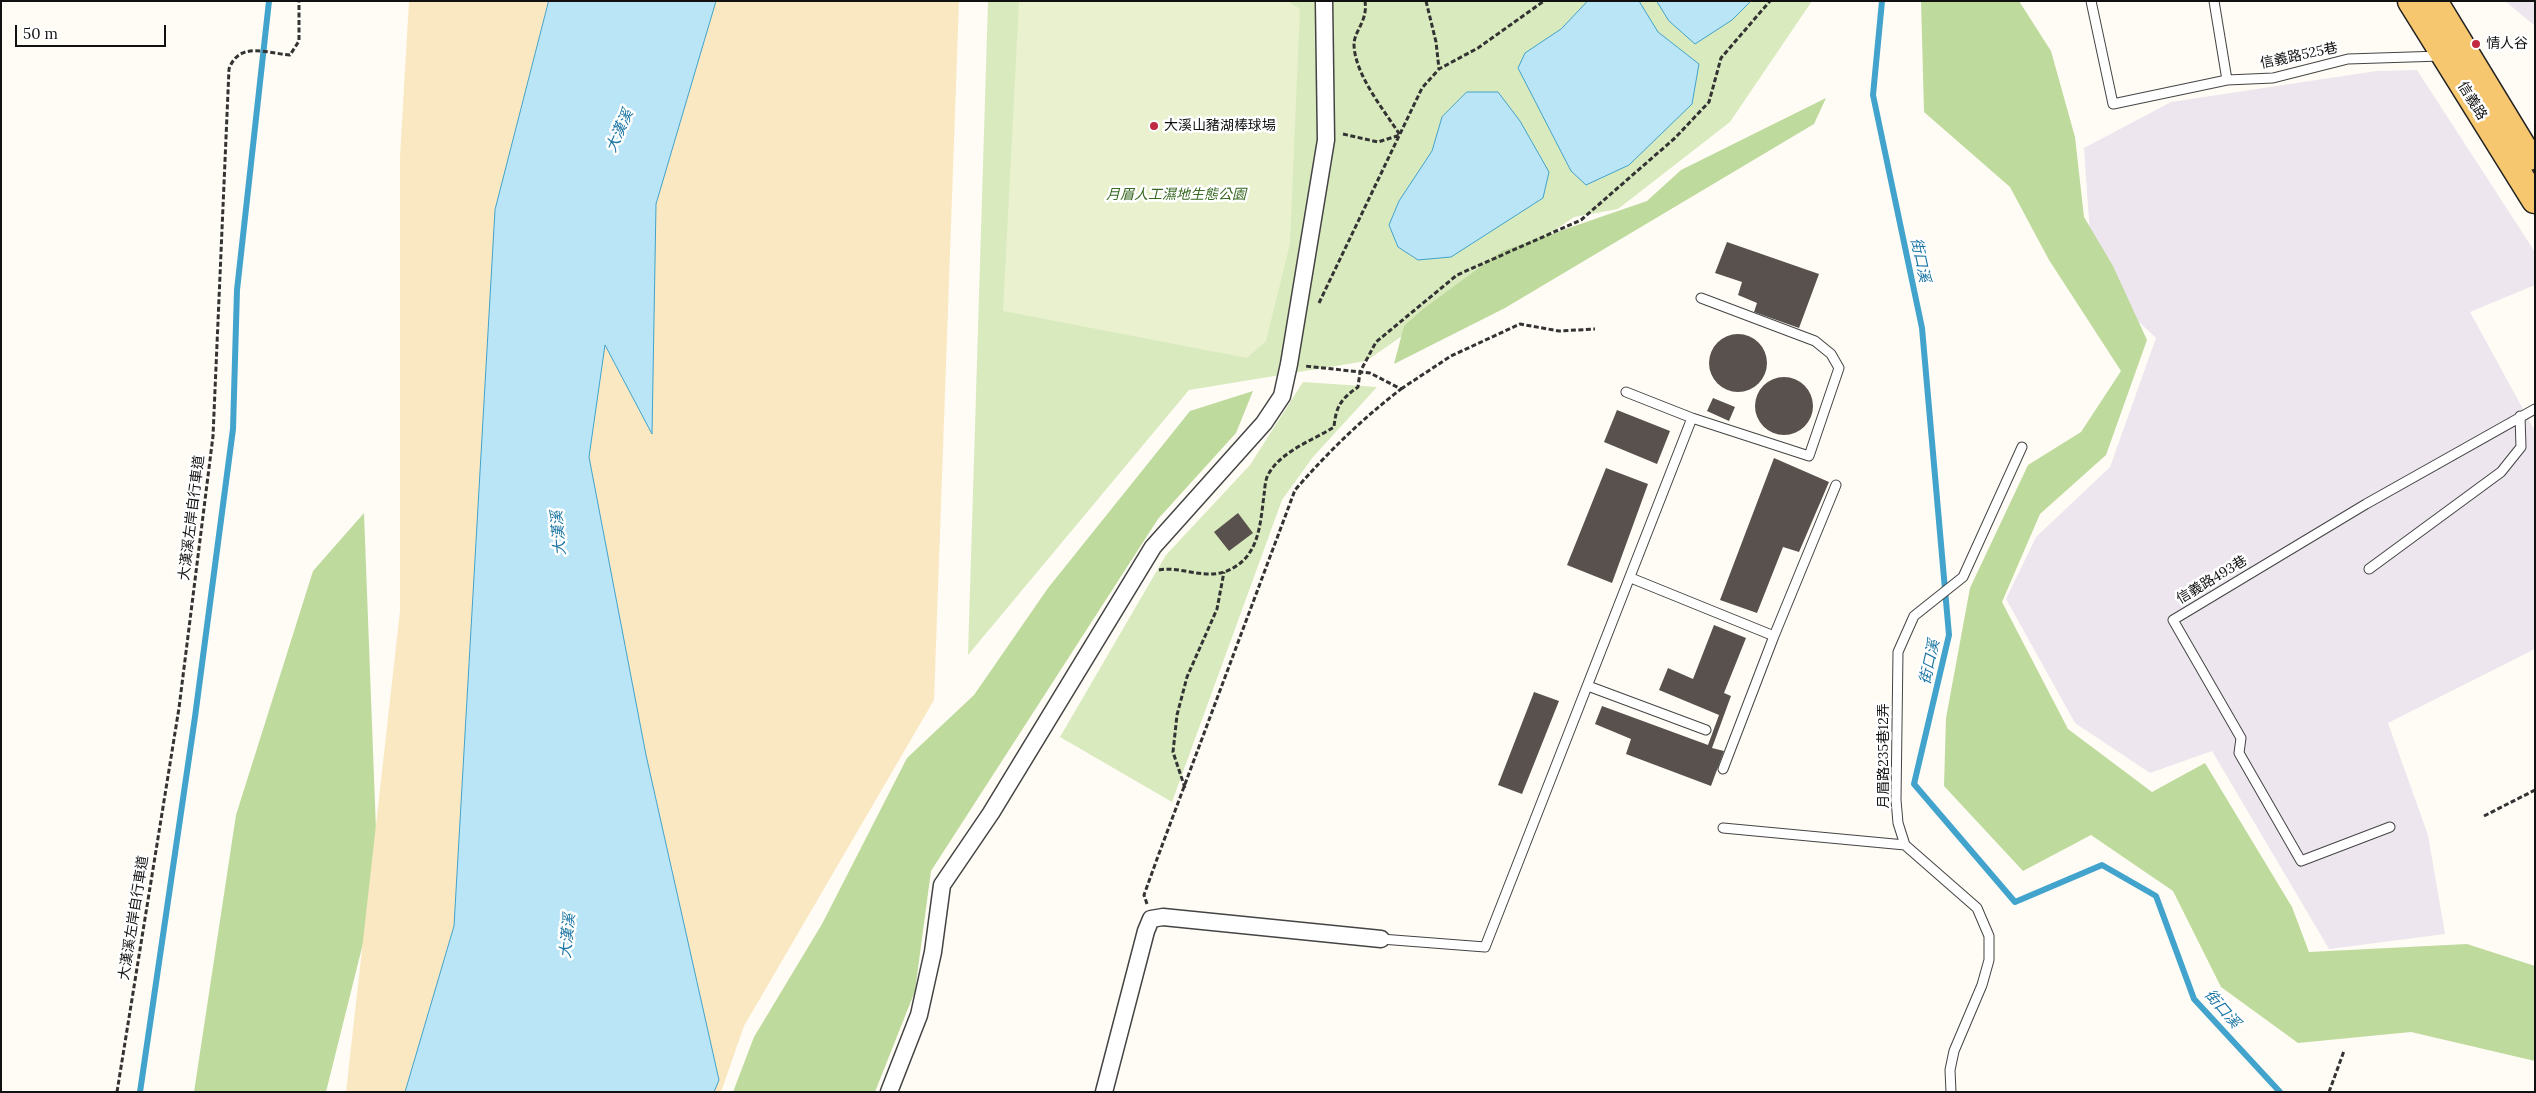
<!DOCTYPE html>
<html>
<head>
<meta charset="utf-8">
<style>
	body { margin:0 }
	#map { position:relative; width:2536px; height:1093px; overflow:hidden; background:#fffcf5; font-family:Lora,serif }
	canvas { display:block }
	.frame { position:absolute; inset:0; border:2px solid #111; pointer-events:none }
	.scale { position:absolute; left:15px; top:25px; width:151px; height:22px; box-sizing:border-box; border:2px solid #111; border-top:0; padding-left:6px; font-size:15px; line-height:18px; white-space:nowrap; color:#111; -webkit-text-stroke:4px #fff; paint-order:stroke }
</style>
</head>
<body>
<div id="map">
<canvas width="2536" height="1093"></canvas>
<div class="frame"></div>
<div class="scale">50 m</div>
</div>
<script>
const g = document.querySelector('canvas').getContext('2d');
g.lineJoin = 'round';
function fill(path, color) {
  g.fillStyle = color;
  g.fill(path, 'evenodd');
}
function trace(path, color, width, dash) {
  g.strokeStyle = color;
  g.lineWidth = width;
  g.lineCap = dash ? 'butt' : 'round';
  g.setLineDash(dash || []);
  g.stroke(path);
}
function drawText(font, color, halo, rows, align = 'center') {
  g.font = font + ' Lora,"Noto Sans TC",serif';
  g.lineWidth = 5;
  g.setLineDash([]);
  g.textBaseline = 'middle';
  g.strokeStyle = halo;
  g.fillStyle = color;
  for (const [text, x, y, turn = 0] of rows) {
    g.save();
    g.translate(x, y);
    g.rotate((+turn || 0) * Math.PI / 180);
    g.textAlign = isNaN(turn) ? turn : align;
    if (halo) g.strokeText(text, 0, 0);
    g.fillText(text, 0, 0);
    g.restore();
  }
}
const industrial = new Path2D(`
	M2505,1h30v25z
	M2417,70l118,182v33l-65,27 65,119v218l-147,74 40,112 17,99 -116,15 -117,-198 -62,22 -75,-50 -69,-124 30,-62 74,-70 46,-129 -63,-59 -9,-131 87,-46 205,-31z`);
const green = new Path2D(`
	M988,1h824l-82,121 -112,87 -44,8 -208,144 -177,29 -221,265z
	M1303,382l74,5 -64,70 -31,43 -110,302 -112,-65 106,-182 84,-90z`);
const forest = new Path2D(`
	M1921,1h98l32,50 24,86 9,80 29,49 34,74 -41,115 -66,59 -38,88 66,127 84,63 53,-29 87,144 17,45 158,-8 68,22v95l-124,-29 -113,11 -77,-56 -48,-96 -82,-56 -68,36 -79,-85 2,-68 24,-130 58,-123 53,-33 40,-61 -72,-111 -39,-73 -86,-75z
	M1826,98l-12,26 -309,184 -111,56 10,-38 19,-17 79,-58 145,-50 34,-31z
	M1253,391l-17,42 -78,86 -227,352 -16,120 -40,101h-142l21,-55 68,-113 85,-166 67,-63 74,-107 142,-177z
	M364,513l14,370 -52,209h-132l42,-277 77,-244z`);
const sand = new Path2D(`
	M409,1h550l-25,699 -190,326 -23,66h-375l54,-481v-454z`);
const pitch = new Path2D(`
	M1019,1h269l12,8 -10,235 -24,97 -19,17 -244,-47z`);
const water = new Path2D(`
	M549,1h167l-60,203 -4,230 -47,-89 -16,112 57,298 73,325 -5,12h-309l49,-166 41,-716z
	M1588,1h51l19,31 41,32 -7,40 -63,61 -43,20 -15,-14 -53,-103 7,-15 36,-24z
	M1657,1h94l-19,19 -37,24 -26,-23z
	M1467,92h31l22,29 29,51 -6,26 -92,59 -33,3 -20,-13 -9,-22 10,-24 33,-50 10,-34z`);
const stream = new Path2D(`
	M1882,1l-9,94 49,233 27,307 -35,149 101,118 87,-37 54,31 38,103 86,93
	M140,1092l55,-375 38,-288 4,-139 32,-289`);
const building = new Path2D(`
	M1727,242l92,32 -20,54 -45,-16 3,-9 -19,-8 4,-13 -27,-9z
	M1709 363a29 29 0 1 1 58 0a29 29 0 1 1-58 0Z
	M1755 406a29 29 0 1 1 58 0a29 29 0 1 1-58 0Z
	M1713,398l22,9 -6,14 -22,-10z
	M1617,410l53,21 -13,33 -53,-22z
	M1774,458l55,24 -30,70 -16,-5 -26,66 -37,-13z
	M1606,468l42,16 -36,99 -45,-18z
	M1238,513l15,20 -24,18 -15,-19z
	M1714,625l32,13 -22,55 7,3 -19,52 12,3 -13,35 -85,-32 5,-15 -36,-15 7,-18 106,39 11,-30 -60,-25 9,-22 25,11z
	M1534,692l25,9 -37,93 -24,-9z`);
const path = new Path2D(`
	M1426,1l10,41 3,27
	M1343,134l35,8 22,-7c-16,-25 -45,-60 -46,-90 0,-15 14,-23 11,-44
	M1319,303l103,-215 17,-19 39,-21 66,-47
	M1401,389l50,-33 69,-32 39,7 36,-2
	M1159,570c21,-4 43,9 65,2 35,-12 36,-46 40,-77 1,-7 1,-16 5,-22 14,-23 43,-32 65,-46 2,-21 7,-28 24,-40l2,-15 16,-30 81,-67 124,-55 94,-82 34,-36 12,-44 49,-57
	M1185,788l-12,-36 4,-37 10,-38 30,-68 7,-37
	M2484,816l51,-26
	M1147,904l-3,-9 13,-36 138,-369c34,-39 66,-70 106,-101l-31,-16 -65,-7
	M117,1092l62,-384 34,-272 16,-367c10,-28 37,-16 61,-14l9,-14v-40
	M2329,1092l15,-41`);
const lane = new Path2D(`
	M2091,1l22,103 114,-24 46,-2 75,-19 93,-3
	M2214,1l13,79
	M1692,418l117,38 30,-88 -8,-14 -16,-13 -114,-43
	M2369,569l132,-97 20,-25 -1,-31
	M1631,578l143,58 62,-151
	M1588,686l118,44
	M1723,769l51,-133
	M2390,827l-89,34 -62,-108 2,-15 -68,-118 193,-116 169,-95
	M1723,828l182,17
	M1381,939l104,8 207,-529 -66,-26
	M1951,1092l-1,-22 4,-19 28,-66 7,-25v-24l-12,-28 -72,-63 -7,-22 -2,-23 2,-148 16,-36 49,-39 59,-130`);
const street = new Path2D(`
	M889,1092l30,-77 14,-63 9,-67 49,-72 162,-266 111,-124 18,-27 7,-32 37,-224 -2,-139
	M1104,1092l42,-161 5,-12 12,-2 218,22`);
const primary = new Path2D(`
	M2411,1l124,199
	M2434,1l95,156`);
const markers = [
	[2476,44,5,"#c02940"],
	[1154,126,5,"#c02940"]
];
const poiNames = [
	["情人谷",2486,44],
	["大溪山豬湖棒球場",1164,126]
];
const streetNames = [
	["信義路525巷",2299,56,-12],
	["信義路",2472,101,58],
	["大漢溪左岸自行車道",192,518,-83],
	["信義路493巷",2212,580,-31],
	["月眉路235巷12弄",1884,756,-90],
	["大漢溪左岸自行車道",134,918,-81]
];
const parkNames = [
	["月眉人工濕地生態公園",1176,195]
];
const waterNames = [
	["大漢溪",620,131,-66],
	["街口溪",1920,260,78],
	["大漢溪",559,533,-95],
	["街口溪",1930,662,-77],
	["大漢溪",568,936,-84],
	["街口溪",2222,1009,49]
];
fill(industrial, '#ede6ef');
fill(green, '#d9eabe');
fill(forest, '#bfda9d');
fill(sand, '#fae8c2');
fill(pitch, '#e9f1cf');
fill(water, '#bae5f6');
trace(water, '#42a3cc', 1);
trace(stream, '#42a3cc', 6);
fill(building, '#59514d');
trace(lane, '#444', 11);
trace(street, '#444', 19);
trace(primary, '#222', 29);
trace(path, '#333', 3, [5, 2.5]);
trace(lane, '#fff', 9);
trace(street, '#fff', 16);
trace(primary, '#f6c76e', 26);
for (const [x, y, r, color] of markers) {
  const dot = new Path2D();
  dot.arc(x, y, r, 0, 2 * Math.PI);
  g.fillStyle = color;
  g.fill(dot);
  trace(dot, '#fff', 2);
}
drawText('14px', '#111', '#fff', poiNames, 'left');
drawText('14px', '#111', '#fff', streetNames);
drawText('italic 14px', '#376921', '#fff', parkNames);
drawText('italic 15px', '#1a75a3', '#fff', waterNames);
</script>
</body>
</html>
